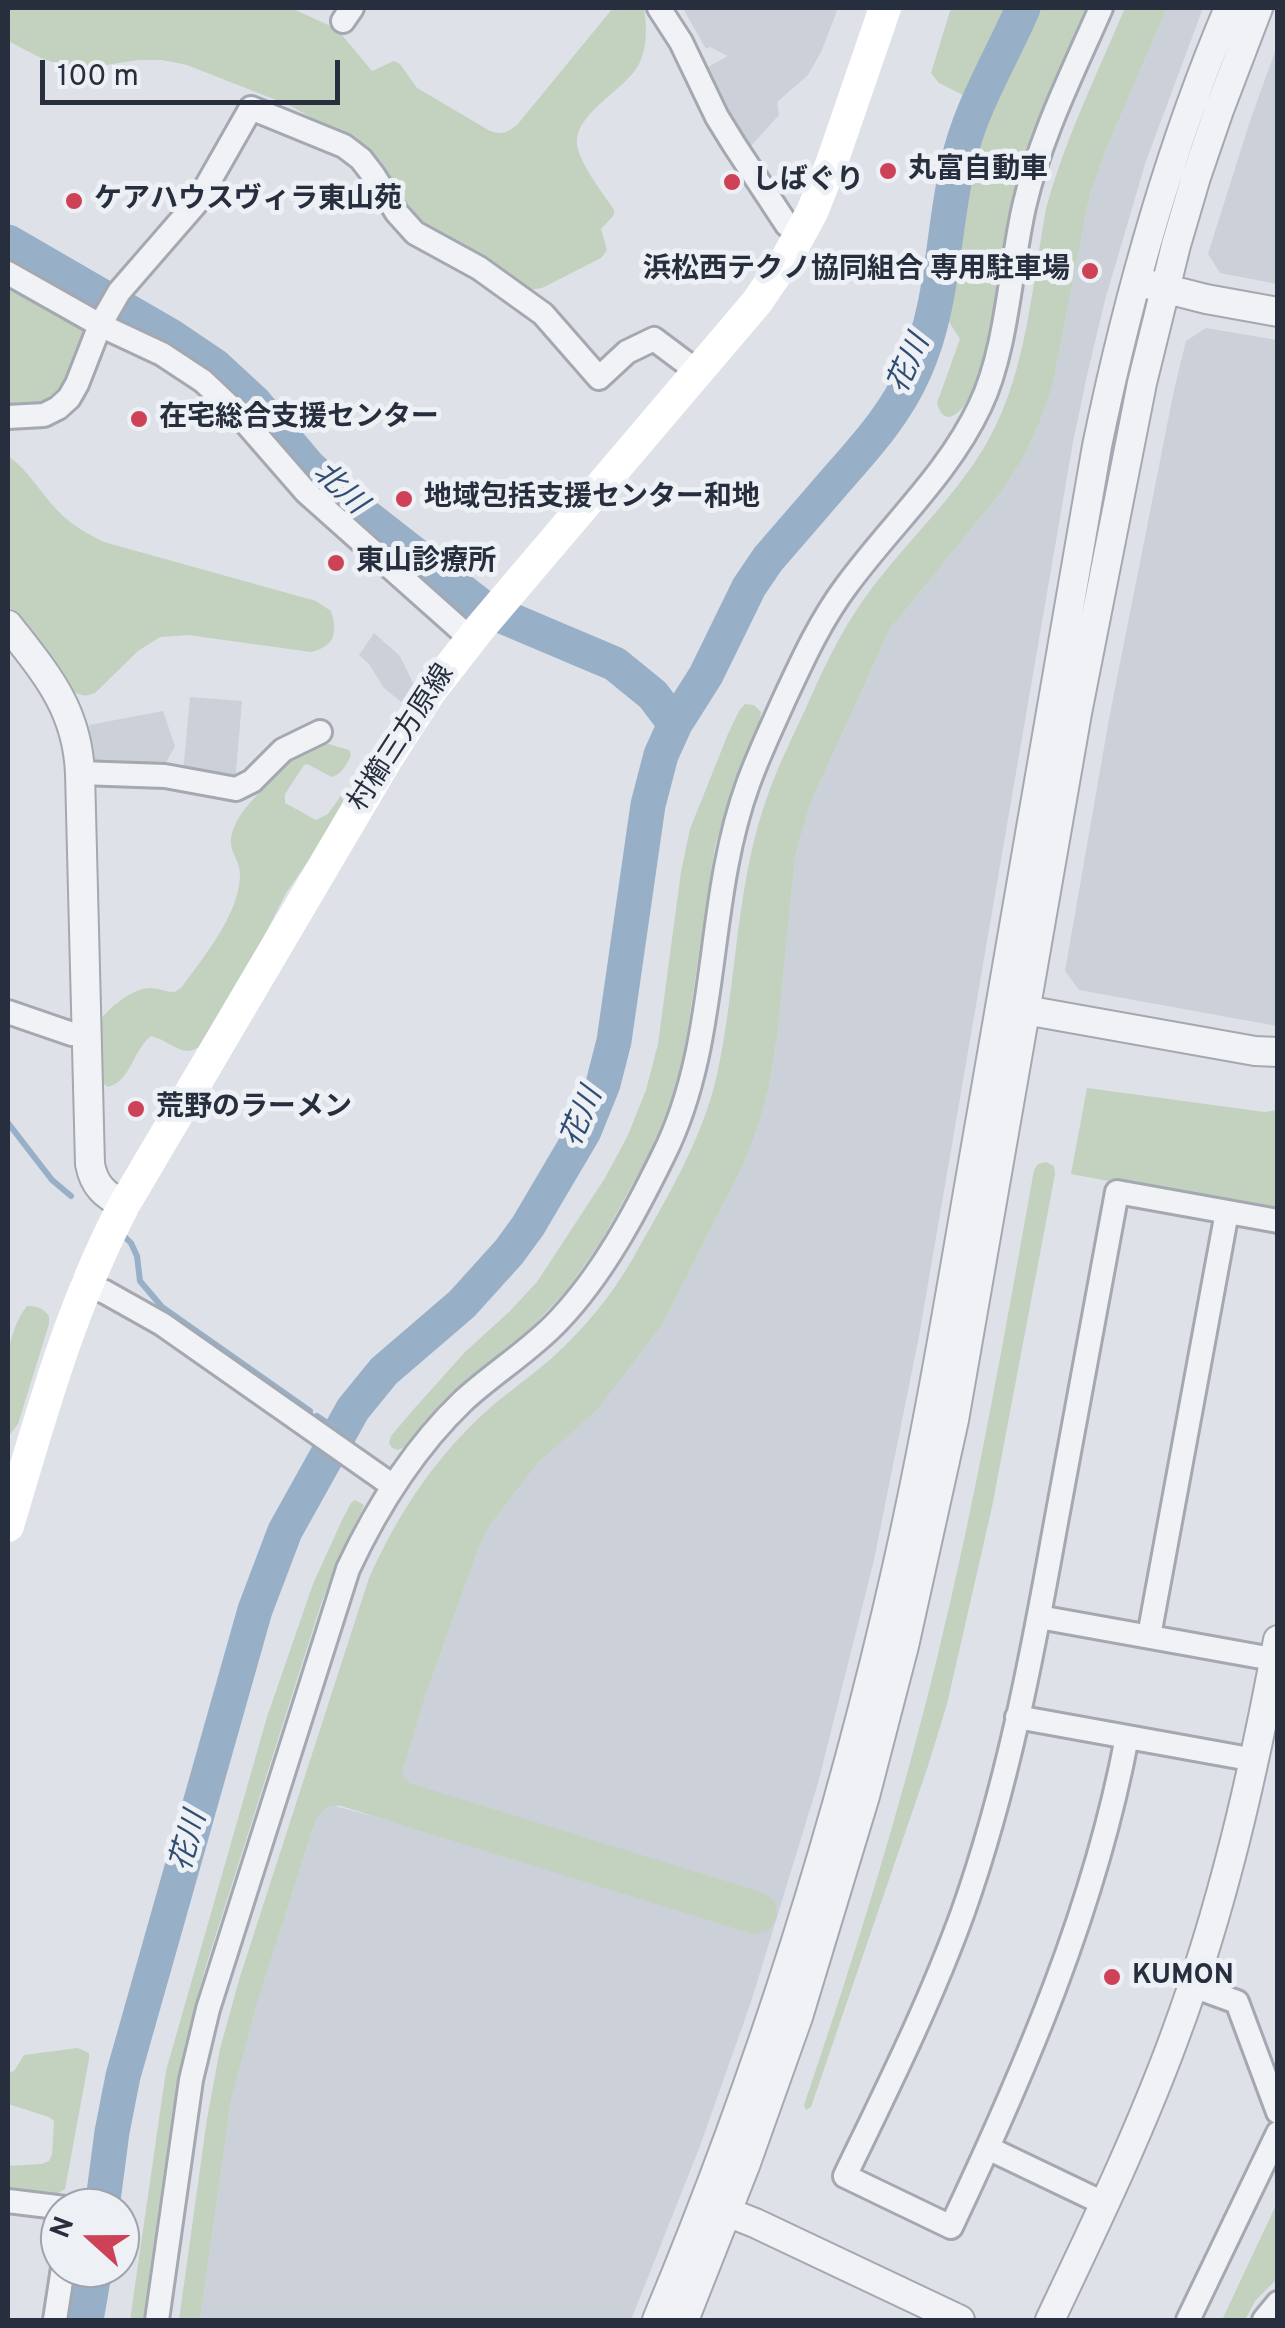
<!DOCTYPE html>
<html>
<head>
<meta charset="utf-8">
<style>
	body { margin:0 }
	#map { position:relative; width:1285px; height:2328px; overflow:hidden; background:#dee1e7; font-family:Overpass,sans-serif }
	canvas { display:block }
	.frame { position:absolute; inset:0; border:10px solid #272f3e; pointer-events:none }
	.north { position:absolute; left:40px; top:2188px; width:100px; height:100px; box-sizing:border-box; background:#edf0f5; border:2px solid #9ea3ac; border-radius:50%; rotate:291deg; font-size:28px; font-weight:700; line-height:40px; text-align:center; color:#272f3e }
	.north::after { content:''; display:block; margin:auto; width:35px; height:45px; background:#cd4256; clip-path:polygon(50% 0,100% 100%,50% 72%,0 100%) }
	.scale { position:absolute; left:40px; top:60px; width:300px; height:45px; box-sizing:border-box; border:5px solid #272f3e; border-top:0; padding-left:12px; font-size:30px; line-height:35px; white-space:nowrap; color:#272f3e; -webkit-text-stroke:8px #edf0f5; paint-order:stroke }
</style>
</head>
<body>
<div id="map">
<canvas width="1285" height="2328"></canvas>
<div class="frame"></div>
<div class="north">N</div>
<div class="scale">100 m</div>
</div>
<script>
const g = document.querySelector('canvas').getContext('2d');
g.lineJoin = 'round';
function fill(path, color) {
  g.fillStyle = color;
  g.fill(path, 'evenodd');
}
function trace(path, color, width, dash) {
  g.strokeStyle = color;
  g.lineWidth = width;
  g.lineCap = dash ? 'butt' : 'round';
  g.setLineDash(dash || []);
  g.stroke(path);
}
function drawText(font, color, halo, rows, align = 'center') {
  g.font = font + ' Overpass,"Noto Sans JP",sans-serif';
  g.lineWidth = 10;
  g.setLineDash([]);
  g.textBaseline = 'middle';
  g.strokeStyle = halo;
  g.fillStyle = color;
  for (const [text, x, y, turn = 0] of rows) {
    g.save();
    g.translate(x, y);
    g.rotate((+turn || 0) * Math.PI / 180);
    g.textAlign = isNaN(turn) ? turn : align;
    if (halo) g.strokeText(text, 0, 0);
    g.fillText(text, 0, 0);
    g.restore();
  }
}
const built = new Path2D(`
	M686,8h152l-16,42 -14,25 -31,27 2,13 -28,31 -22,-36 -21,-43 20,-11 -18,-9 -4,2 -22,-39z
	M1167,8h36l-57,153 -41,139 -17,71 -15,71 -154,894 -45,224 -56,223 -67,219 -51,144 -69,174h-431l31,-219 26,-97 58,-182 7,-12 9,-5 56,15 39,-126 53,-147 12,-23 46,-60 61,-55 65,-85 82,-163 14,-37 10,-38 8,-48 18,-181 15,-53 80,-175 112,-138 21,-33 17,-36 13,-38 37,-190 18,-49z
	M1277,46v238l-57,-11 -12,-19 42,-133z
	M1206,328l71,12v686l-198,-36 -14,-19 44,-252 65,-329 12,-49z
	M374,633l26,23 16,33 -11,16 -21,-17 -15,-24 -10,-9z
	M190,697l52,4 -7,82 -52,-9z
	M163,711l12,35 -13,24 -67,-3 -6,-42z`);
const green = new Path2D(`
	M8,8h283l46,21 35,42 22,-10 6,3 17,24 73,43c12,4 17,2 27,-6l96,-117h31c3,17 3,38 -4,54 -13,29 -71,52 -62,87 5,19 25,44 36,61v5l-13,14 6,21 -6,8 -59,30 -13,2 -13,-5 -86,-51 -88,-99 -53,-30 -102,-40 -25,-5h-24l-45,7h-25l-25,-8 -35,-18z
	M951,8h61l-37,79 -5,6 -7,2 -24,-12 -8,-10z
	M1034,8h52c-27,62 -58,125 -74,191 -15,63 -17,135 -41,194 -6,16 -26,39 -34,10l23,-64 -14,-22v-8l19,-127 9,-38z
	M1125,8h42l-59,137 -18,49 -37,190 -13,38 -17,36 -21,33 -112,138 -80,175 -15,53 -18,181 -8,48 -10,38 -14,37 -82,163 -65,85 -61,55 -46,60 -12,23 -53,147 -23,75 -1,6 7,8 355,110 11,8 2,16 -8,13 -16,4 -412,-128c-14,-1 -19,3 -26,16l-58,182 -26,97 -31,219h-21l28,-201 13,-70 19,-69 130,-402c27,-60 62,-115 111,-161 23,-22 49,-39 73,-60 31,-28 58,-61 79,-97 33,-59 70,-119 85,-185 21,-96 18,-194 53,-286 10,-27 23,-53 35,-79 17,-39 35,-77 59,-111 39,-55 94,-103 126,-162 37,-68 42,-152 56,-228 19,-70 51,-135 79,-201z
	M8,286l68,39c5,4 8,5 10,12 2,15 -24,52 -32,66l-46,8z
	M8,456c20,14 32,36 49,54 14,15 29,23 47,32l212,59 15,10c7,22 4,35 -20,41l-123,-17 -28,2 -22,14 -43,42c-10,4 -15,3 -24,-3l-63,-85z
	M745,704l9,1 7,7 -1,9 -24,56 -21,69 -33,221 -8,30 -24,56 -50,90 -33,47 -39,41 -73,60 -30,30 -21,26 -6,3 -6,-2 -3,-5 2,-7 22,-26 52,-58 44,-40 28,-30 68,-104 23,-43 18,-45 12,-46 23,-172 9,-43 38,-95 11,-23z
	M325,743l24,7 2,5c-4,9 -10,20 -19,22l-25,-13 -3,1 -19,29v9l31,17 12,-6 17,-24 5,-1 1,2 -24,43 -41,59 -35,69 -47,80c-20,21 -31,-1 -53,-6 -18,14 -20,45 -43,51l-6,-4 -3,-6v-55c9,-14 33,-33 50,-34 9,0 17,4 26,4l7,-5c22,-31 56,-71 58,-110 1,-22 -17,-25 -5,-52 10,-22 40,-47 57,-65l7,-6z
	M1087,1088l178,24 12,-2v102l-206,-38z
	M1046,1162l8,4 1,8 -63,333 -45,197 -19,62 -117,341 -5,3 -2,-5c51,-149 97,-298 134,-451 39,-160 67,-322 96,-484l4,-6z
	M27,1306c10,0 16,2 22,10v8l-31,100 -10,13c-1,-43 -8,-97 19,-131z
	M355,1500l9,5 -2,5 -26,54 -15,40 -116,365 -19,72 -14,73 -29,206h-13l36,-249 101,-354 46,-133 29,-64 9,-17z
	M78,2048l11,5v6l-24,130c-16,12 -38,5 -57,3v-26l34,-2 7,-3 3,-7 2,-33 -5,-4 -41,-13v-31l6,-2 10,-16z
	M1277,2203v76l-22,22 -10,19h-23z`);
const stream = new Path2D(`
	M8,1123l44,57 19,16
	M125,1237l6,6 6,13 3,25 22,26 148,104
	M317,1416l22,15`);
const river = new Path2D(`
	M8,242l164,95 43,29 39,36 55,65 36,33 140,109 130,55 38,31 22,29
	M102,2208l10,-76 11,-56 132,-466 30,-79 68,-122 31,-38 78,-67 47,-52 19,-26 56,-95 19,-47 11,-43 34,-236 13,-50 14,-31 31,-49 43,-88 19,-28c23,-27 47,-54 70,-81 29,-33 58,-65 76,-106 30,-66 28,-139 44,-209 12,-55 43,-104 65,-155
	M86,2320l9,-52`);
const minor = new Path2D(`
	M659,8l22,34 36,75 18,29 52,79 15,7
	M343,21l9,-13
	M8,273l92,52 62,29 41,27 36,34 67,77 165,147
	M8,417l36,-2 14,-7 11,-10 8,-14 23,-59 19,-33 79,-91 53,-93 93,38 17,13 13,17 23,37 18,20 64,35 64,46 56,64 28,-26 27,-13 44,33
	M80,773l85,3 71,13 16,-8 31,-31 37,-18
	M8,1012l64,22h14
	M85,1284l20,8 57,32 231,162
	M1039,1617l239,43
	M1149,1636l78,-424
	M1017,1717l238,43
	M1127,1737c-32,171 -102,333 -176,490l-106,-51c42,-87 85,-173 118,-264 44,-124 69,-255 92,-384 21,-112 41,-224 62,-336l161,29
	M1193,1986l44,16 41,110
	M988,2148l117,56
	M8,2201l57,7
	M55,2320l8,-52
	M157,2320l34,-240 17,-71 140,-440c29,-62 65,-120 115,-168 30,-28 67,-50 95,-80 45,-47 77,-108 105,-165 58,-115 41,-251 85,-372 10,-28 23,-55 35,-82 19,-41 37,-81 64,-117 44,-60 101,-111 133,-179 27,-56 30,-137 44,-199 16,-70 49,-135 77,-199
	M1188,2320l90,-187
	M1264,2320l14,-17`);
const tertiary = new Path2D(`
	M1147,284l59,15 72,13
	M8,625c38,49 69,83 72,148l10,391c4,22 15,31 34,41
	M1025,1010l230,41 23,1
	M727,2212l28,11 205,97
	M657,2320c102,-244 183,-498 241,-757 34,-151 58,-304 85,-457 38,-220 76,-440 114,-660 31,-150 72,-297 132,-438
	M684,2320l62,-157 52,-146 67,-221 39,-150 50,-226 123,-707 65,-330 34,-138 20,-68 23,-67 39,-102
	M1050,2320c44,-93 89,-186 125,-284 48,-129 78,-261 103,-396`);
const secondary = new Path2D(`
	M8,1526c33,-111 62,-218 116,-321l264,-448 42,-65 50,-64 277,-326 30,-44 25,-46 20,-50 53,-154`);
const markers = [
	[888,171,10,"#cd4256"],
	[732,182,10,"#cd4256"],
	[74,201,10,"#cd4256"],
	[1090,271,10,"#cd4256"],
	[139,419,10,"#cd4256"],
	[404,499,10,"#cd4256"],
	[336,563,10,"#cd4256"],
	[136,1109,10,"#cd4256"],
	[1112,1977,10,"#cd4256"]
];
const poiNames = [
	["丸富自動車",908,171],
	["しばぐり",752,182],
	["ケアハウスヴィラ東山苑",94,201],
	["浜松西テクノ協同組合 専用駐車場",1070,271,"right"],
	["在宅総合支援センター",159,419],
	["地域包括支援センター和地",424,499],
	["東山診療所",356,563],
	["荒野のラーメン",156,1109],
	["KUMON",1132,1977]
];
const streetNames = [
	["村櫛三方原線",403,739,-57]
];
const waterNames = [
	["花川",911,365,-66],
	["北川",338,490,43],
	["花川",584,1118,-67],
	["花川",191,1842,-74]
];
fill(built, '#ccd0d9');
fill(green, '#c3d1bf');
trace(stream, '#98afc8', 6);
trace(river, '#98afc8', 35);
trace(minor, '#a3a8b1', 28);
trace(tertiary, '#a3a8b1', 32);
trace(minor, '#f0f2f6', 22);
trace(tertiary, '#f0f2f6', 28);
trace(secondary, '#fff', 32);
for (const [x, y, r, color] of markers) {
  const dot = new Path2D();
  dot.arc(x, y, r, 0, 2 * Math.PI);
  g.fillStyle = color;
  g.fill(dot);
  trace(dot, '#edf0f5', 4);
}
drawText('bold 28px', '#272f3e', '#edf0f5', poiNames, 'left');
drawText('28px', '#272f3e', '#edf0f5', streetNames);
drawText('italic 30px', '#314e72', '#edf0f5', waterNames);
</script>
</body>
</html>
